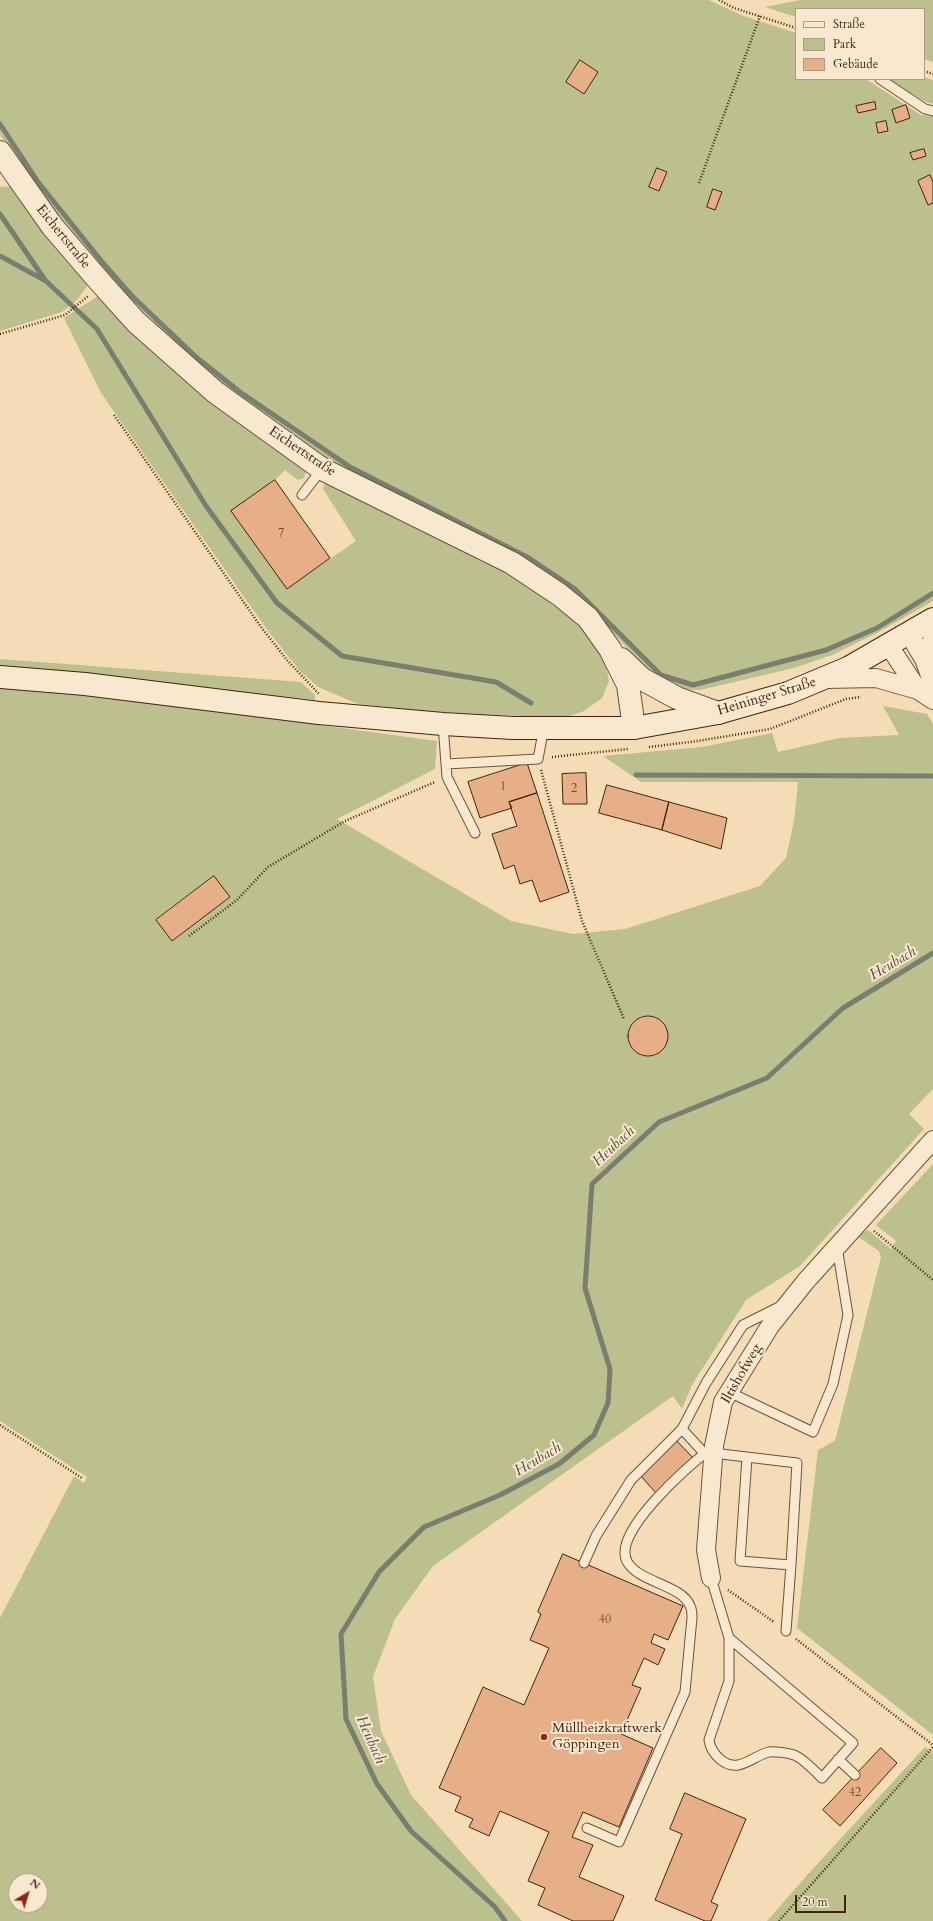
<!DOCTYPE html>
<html>
<head>
<meta charset="utf-8">
<style>
	body { margin:0 }
	#map { position:relative; width:933px; height:1921px; overflow:hidden; background:#f4dcb6; font-family:Cardo,serif }
	canvas { display:block }
	.legend { position:absolute; left:795px; top:8px; width:130px; height:72px; box-sizing:border-box; background:#f8e8d0; border:1px solid #b09983; margin:0; padding:5px 7px; list-style:none; font-size:12px; color:#442310 }
	.legend li { display:flex; align-items:center; gap:8px; height:20px }
	.legend b { width:20px; border:1px solid #b09983 }
	.north { position:absolute; left:8px; top:1873px; width:40px; height:40px; box-sizing:border-box; background:#f8e8d0; border:1px solid #b09983; border-radius:50%; rotate:38deg; font-size:11px; font-weight:700; line-height:16px; text-align:center; color:#442310 }
	.north::after { content:''; display:block; margin:auto; width:14px; height:18px; background:#8f2418; clip-path:polygon(50% 0,100% 100%,50% 72%,0 100%) }
	.scale { position:absolute; left:795px; top:1895px; width:51px; height:18px; box-sizing:border-box; border:2px solid #442310; border-top:0; padding-left:5px; font-size:12px; line-height:14px; white-space:nowrap; color:#442310; -webkit-text-stroke:3px #f8e8d0; paint-order:stroke }
</style>
</head>
<body>
<div id="map">
<canvas width="933" height="1921"></canvas>
<ul class="legend">
<li><b style="height:5px;background:#f8e8d0"></b>Straße</li>
<li><b style="height:11px;background:#bbc08e"></b>Park</li>
<li><b style="height:11px;background:#e6af88"></b>Gebäude</li>
</ul>
<div class="north">N</div>
<div class="scale">20 m</div>
</div>
<script>
const g = document.querySelector('canvas').getContext('2d');
g.lineJoin = 'round';
function fill(path, color) {
  g.fillStyle = color;
  g.fill(path, 'evenodd');
}
function trace(path, color, width, dash) {
  g.strokeStyle = color;
  g.lineWidth = width;
  g.lineCap = dash ? 'butt' : 'round';
  g.setLineDash(dash || []);
  g.stroke(path);
}
function drawText(font, color, halo, rows, align = 'center') {
  g.font = font + ' Cardo,serif';
  g.lineWidth = 4;
  g.setLineDash([]);
  g.textBaseline = 'middle';
  g.strokeStyle = halo;
  g.fillStyle = color;
  for (const [text, x, y, turn = 0] of rows) {
    g.save();
    g.translate(x, y);
    g.rotate((+turn || 0) * Math.PI / 180);
    g.textAlign = isNaN(turn) ? turn : align;
    if (halo) g.strokeText(text, 0, 0);
    g.fillText(text, 0, 0);
    g.restore();
  }
}
const green = new Path2D(`
	M0,0h709l32,15 55,18v46h70l55,36 12,1v485l-56,32 -45,22 -38,13 -94,22 -19,-1 -29,-14 -48,-52 -275,-163 -74,-50 -63,-51 -74,-72 -56,-63 -62,-89z
	M800,0h133v62l-9,-3v-50h-128v8l-31,-10z
	M924,77l9,3v24l-9,-3 -36,-22h36z
	M11,186l78,98 -12,16 -15,12 -62,19v-144z
	M98,296l20,21 188,153 -2,8 -6,2 -13,-10 -10,10 -43,31 56,77 68,-47 -33,-52 2,-6 7,-1 176,90 65,43 32,45 4,21 -7,17 -18,13 -19,7 -128,-6 -79,-8 -40,-17 -18,-16 -32,-40 -167,-238 -37,-75z
	M0,659l301,23 14,13v5l-315,-34z
	M0,685l202,24 235,32 -2,28 -98,50 174,102 62,13 52,-5 135,-43 26,-28 8,-37 4,-39h-157l-38,-26 99,-9 70,-14 6,19 61,-14 60,-3 -16,-29 44,8 6,10v365l-24,25 15,15 -124,137 -54,34 -54,85 -10,24 -9,-13 -240,170 -38,53 -22,58 8,54 30,64 111,126h-522v-303l74,-142 10,7 3,-6 -87,-56zM213,876l17,21 -58,44 -16,-22zM16,1881h24v24h-24z
	M933,1164v571l-136,-107 21,-178 17,-9 46,-184 -2,-6 -22,-15 11,-6 23,19 5,-8 -20,-16z
	M925,1747l8,5v169h-166l42,-48z`);
const stream = new Path2D(`
	M0,124l38,58 65,81 28,32 65,62 44,35 110,75 179,91 46,31 86,86 32,10 133,-35 51,-22 56,-35
	M0,214l45,66
	M0,256l46,25 51,48 109,177 71,97 65,53 154,26 35,21
	M636,775l297,1
	M505,1921l-10,-14 -84,-76 -34,-47 -31,-65 -5,-85 38,-62 45,-45 76,-32 59,-31 35,-29 14,-32 2,-34 -25,-81 7,-104 67,-62 108,-44 76,-70 90,-55`);
const building = new Path2D(`
	M580,60l18,12 -14,22 -18,-12z
	M875,102l1,7 -18,4 -2,-7z
	M906,105l4,13 -14,5 -4,-13z
	M886,121l2,10 -10,2 -2,-10z
	M924,149l2,7 -13,4 -3,-7z
	M657,168l10,4 -8,19 -10,-4z
	M930,175l3,7v21l-5,2 -10,-24z
	M713,189l9,3 -7,18 -8,-3z
	M275,480l55,78 -43,31 -56,-78z
	M527,763l10,30 -28,9 3,6 -32,10 -12,-36z
	M586,773l1,31h-24l-1,-30z
	M607,785l62,17 -7,28 -63,-17z
	M537,793l32,99 -29,10 -8,-22 -12,4 -6,-19 -10,4 -12,-35 25,-8 -8,-24z
	M669,802l58,16 -6,31 -59,-19z
	M214,876l16,21 -58,44 -16,-21z
	M628 1036a20 20 0 1 1 40 0a20 20 0 1 1-40 0Z
	M674,1438l24,25 -42,30 -16,-18z
	M563,1554l120,52 -15,34 -14,-6 -3,9 14,6 -7,16 -14,-7 -12,27 9,3 -20,46 32,14 -34,79 -36,-15 -11,25 21,8 -14,32 45,19 -11,25h-40l-35,-16 7,-17 -17,-7 21,-49 -49,-21 -11,25 -20,-9 4,-8 -18,-8 6,-14 -22,-9 44,-101 41,18 25,-57 -19,-8 11,-26 -3,-2z
	M881,1748l16,15 -57,63 -17,-16z
	M685,1793l61,26 -35,83 7,3 -7,16h-6l-50,-21 27,-66 -12,-5z`);
const path = new Path2D(`
	M719,0l15,8 62,20
	M924,71l9,3
	M699,183l61,-167
	M0,334l65,-19 23,-19
	M114,415l147,212 26,33 32,34
	M649,747l49,-6 72,-12 76,-30 15,-2
	M552,757l76,-8
	M541,770l41,151 42,98
	M189,936l48,-36 31,-33 77,-46 90,-39
	M874,1231l59,49
	M0,1425l82,53
	M728,1590l46,32
	M796,1639l137,106
	M779,1921l154,-174`);
const service = new Path2D(`
	M880,79l45,30 8,2
	M302,495l20,-26
	M443,724l3,40 92,-5 6,-32
	M446,764l1,13 28,56
	M729,1392l84,40 20,-48 15,-69 -11,-68
	M704,1453l-22,-24 24,-46 37,-58 38,-19
	M713,1453l84,10 -6,102 -51,-4 7,-104
	M584,1563l12,-27 35,-56 51,-51
	M711,1578l18,60v43l-20,59c1,8 6,15 12,20 18,14 31,-4 48,-8 7,-1 19,1 25,3 7,2 22,17 28,23l31,-35 -124,-105
	M786,1631l5,-66
	M838,1759l17,16
	M587,1828l32,14 66,-150 7,-74c0,-4 0,-9 -2,-12 -8,-21 -49,-23 -62,-43 -20,-29 64,-100 86,-117`);
const minor = new Path2D(`
	M909,634l15,25 9,25
	M889,646l29,44 15,10
	M924,659l9,-21
	M826,679l50,-1 42,12
	M711,1578l-5,-28 8,-104 9,-44 47,-76 36,-45 127,-141`);
const tertiary = new Path2D(`
	M0,152l52,74 49,57 35,39 79,70 107,77 190,94 48,32 28,23 22,31 18,36 6,43
	M621,659l21,20 35,19 41,15`);
const secondary = new Path2D(`
	M0,677l85,7 234,29 124,11 70,4h121l84,-15 70,-20 60,-25 85,-49`);
const markers = [
	[544,1737,4,"#8f2418"]
];
const numberNames = [
	["7",281,534],
	["1",503,787],
	["2",574,789],
	["40",605,1620],
	["42",855,1793]
];
const streetNames = [
	["Eichertstraße",63,237,51],
	["Eichertstraße",302,452,34],
	["Heininger Straße",767,697,-17],
	["Iltishofweg",742,1374,-60]
];
const poiNames = [
	["Müllheizkraftwerk",552,1729],
	["Göppingen",552,1745]
];
const waterNames = [
	["Heubach",893,964,-31],
	["Heubach",614,1147,-43],
	["Heubach",538,1460,-31],
	["Heubach",370,1740,66]
];
fill(green, '#bbc08e');
trace(stream, '#797f6f', 5);
fill(building, '#e6af88');
trace(building, '#442310', 1);
trace(service, '#70513a', 11);
trace(minor, '#70513a', 20);
trace(tertiary, '#70513a', 24);
trace(secondary, '#442310', 24);
trace(path, '#442310', 2.5, [1, 2]);
trace(service, '#f8e8d0', 9);
trace(minor, '#f8e8d0', 18);
trace(tertiary, '#f8e8d0', 22);
trace(secondary, '#f8e8d0', 22);
for (const [x, y, r, color] of markers) {
  const dot = new Path2D();
  dot.arc(x, y, r, 0, 2 * Math.PI);
  g.fillStyle = color;
  g.fill(dot);
  trace(dot, '#f8e8d0', 1.5);
}
drawText('12px', '#6c462e', null, numberNames);
drawText('14px', '#442310', '#f8e8d0', streetNames);
drawText('14px', '#442310', '#f8e8d0', poiNames, 'left');
drawText('italic 15px', '#5a4938', '#f8e8d0', waterNames);
</script>
</body>
</html>
